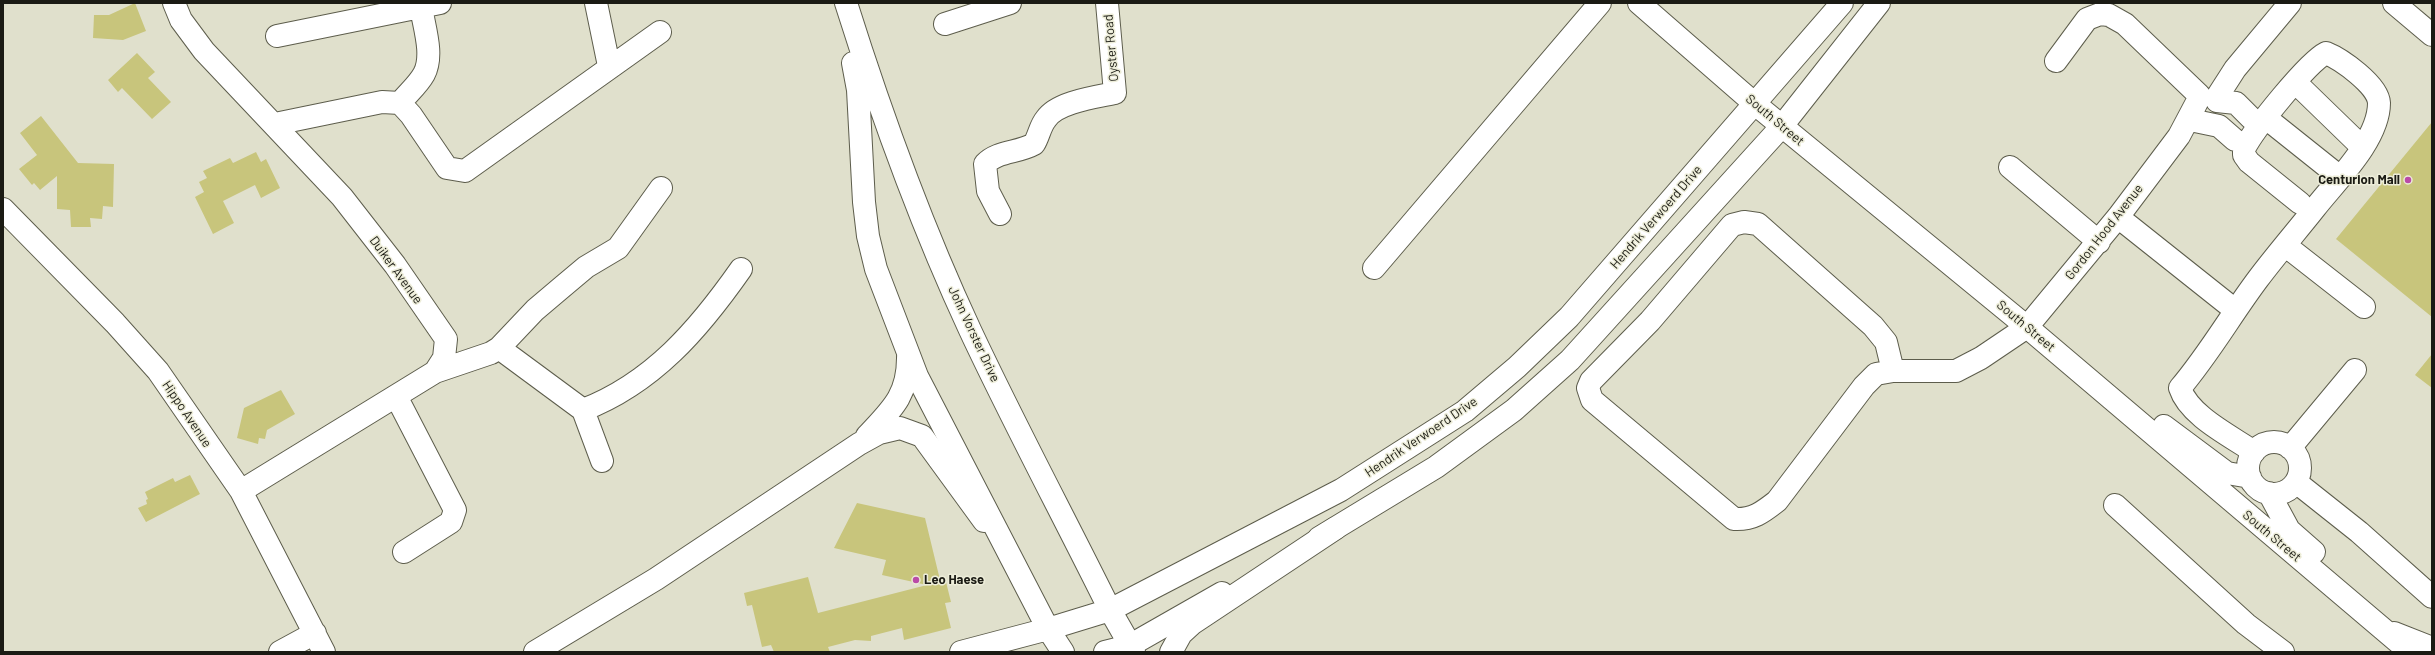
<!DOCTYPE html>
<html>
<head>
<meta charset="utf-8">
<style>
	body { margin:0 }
	#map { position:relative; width:2435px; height:655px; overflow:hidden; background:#e0e0cc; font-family:Barlow,sans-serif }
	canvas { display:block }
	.frame { position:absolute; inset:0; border:4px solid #1b1b14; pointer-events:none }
</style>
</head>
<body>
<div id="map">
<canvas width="2435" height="655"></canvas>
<div class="frame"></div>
</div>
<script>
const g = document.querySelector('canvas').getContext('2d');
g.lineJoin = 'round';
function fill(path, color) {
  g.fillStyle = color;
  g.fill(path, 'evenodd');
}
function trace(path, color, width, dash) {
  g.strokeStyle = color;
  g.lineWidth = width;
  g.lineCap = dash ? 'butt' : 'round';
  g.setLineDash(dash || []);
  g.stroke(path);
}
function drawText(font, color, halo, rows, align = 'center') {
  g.font = font + ' Barlow,sans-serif';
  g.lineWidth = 3;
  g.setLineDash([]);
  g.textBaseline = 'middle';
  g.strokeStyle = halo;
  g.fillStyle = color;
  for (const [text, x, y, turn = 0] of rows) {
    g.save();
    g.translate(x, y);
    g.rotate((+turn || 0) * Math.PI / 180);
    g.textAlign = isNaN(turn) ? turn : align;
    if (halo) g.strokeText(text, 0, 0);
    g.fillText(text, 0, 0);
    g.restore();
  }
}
const building = new Path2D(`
	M135,3l11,28 -23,9 -30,-2 1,-23h15z
	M137,53l18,19 -7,6 23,24 -19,17 -30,-31 -4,4 -10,-12z
	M41,116l37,47 36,1 -1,43 -10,-1 -1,13 -12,-1 1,9h-20l-1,-17 -13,-1v-33l-17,14 -6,-7 -2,2 -13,-16 18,-14 -17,-22z
	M2432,122v195l-96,-78z
	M256,152l5,10 5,-3 14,29 -19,10 -6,-13 -32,16 11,22 -21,11 -18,-37 9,-5 -5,-10 8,-4 -4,-7 27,-13 3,5z
	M2432,354v34l-17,-13z
	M281,390l14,24 -28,16 -2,9 -6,-1 -1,6 -21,-6 7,-30z
	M190,475l10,19 -54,28 -8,-14 9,-4 -1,-4 2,-1 -3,-7 28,-14 2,4z
	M857,503l68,15 16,66 5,-2 5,20 -6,1 6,25 -47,12 -2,-12 -31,8v5l-16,-1 -27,7 2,5h-56l-3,-7 -9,2 -10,-42 -5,1 -3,-13 64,-16 10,36 109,-28 -45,-10 4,-15 -52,-12z`);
const minor = new Path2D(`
	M174,3l7,17 23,31 138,146 53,68 51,74 -2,19 -9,14 -194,119
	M596,3l13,63
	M1639,3l116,101 272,223 383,325
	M2394,3l38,32
	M945,24l65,-21
	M277,36l163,-33
	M2056,61l31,-42 13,-5 9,1 16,9 74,71
	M2295,82l67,65
	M2217,97l18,-28 55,-66
	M2217,101l19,2 15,15
	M400,103c7,-9 18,-18 24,-29 10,-19 0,-47 -3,-67
	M2266,118l74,59
	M2195,121l24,5 16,14
	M275,124l107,-22 18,1 11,12 36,53 18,3 195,-139
	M2010,167l89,75
	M3,209l112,114 43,48 83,120 83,161
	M1000,214l-12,-23 -3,-27c12,-13 33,-11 49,-20 5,-8 6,-18 12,-25 11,-17 50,-22 69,-26l-8,-90
	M2118,217l117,93
	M2286,246l78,61
	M1374,268l226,-265
	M499,348l84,62 19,51
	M1893,371l-7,-29 -13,-16 -115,-102 -14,-2 -12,3 -82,96 -59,60 -3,7 4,12 142,119c19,1 29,-7 43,-18l87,-115 12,-12 17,-3h63l25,-13 46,-31 91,-110 61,-81 18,-34
	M435,372l56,-19 8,-5 36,-38 26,-22 25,-21 32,-19 43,-60
	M396,396l59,114 -4,12 -47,30
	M583,410c70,-27 116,-81 158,-141
	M2164,426l63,47 23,4
	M867,436c24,-26 41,-40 41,-78
	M2248 468a26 26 0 1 1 52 0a26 26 0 1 1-52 0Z
	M2290,448l65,-78
	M2254,452c-23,-16 -65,-36 -74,-64 29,-34 51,-73 78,-109 18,-24 38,-47 57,-71 21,-27 64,-68 64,-105 -1,-18 -38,-44 -53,-50 -18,9 -72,76 -82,96v6l5,7 51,41
	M2296,482l63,50 73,65
	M2269,493l20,37 25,22
	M2115,505l131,119 37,28
	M1319,538l117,-71 78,-57 56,-50 212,-234 97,-123
	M1110,610l231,-120 124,-79 52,-44 52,-50 273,-314
	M2394,633l38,15
	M1129,646l93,-53
	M280,652l35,-19
	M535,652l121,-73 203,-135 20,-11 21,-5 22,8 62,85`);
const major = new Path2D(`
	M846,3c35,111 75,222 124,327 44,94 94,187 140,280l24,42
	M853,63l5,27 6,112 4,34 8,33 41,107 131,253 15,23
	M961,652l87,-23 62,-19
	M1105,652l24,-6
	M1171,652l10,-18 12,-11 143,-95`);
const markers = [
	[2408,180,4,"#ba4ba8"],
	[916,580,4,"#ba4ba8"]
];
const streetNames = [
	["Oyster Road",1111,48,-95],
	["South Street",1775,120,40],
	["Hendrik Verwoerd Drive",1656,217,-49],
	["Gordon Hood Avenue",2104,232,-52],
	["Duiker Avenue",396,270,54],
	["South Street",2026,326,40],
	["John Vorster Drive",974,334,65],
	["Hippo Avenue",187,414,56],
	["Hendrik Verwoerd Drive",1421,437,-34],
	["South Street",2272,536,40]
];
const poiNames = [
	["Centurion Mall",2400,180],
	["Leo Haese",924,580,"left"]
];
fill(building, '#c8c57c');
trace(minor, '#5d5d4c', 24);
trace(major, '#5d5d4c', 24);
trace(minor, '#fff', 22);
trace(major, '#fff', 22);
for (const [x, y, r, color] of markers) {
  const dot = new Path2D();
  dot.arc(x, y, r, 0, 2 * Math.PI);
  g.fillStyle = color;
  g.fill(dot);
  trace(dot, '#ededd9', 1.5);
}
drawText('13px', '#1b1b14', '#ededd9', streetNames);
drawText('bold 13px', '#1b1b14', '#ededd9', poiNames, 'right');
</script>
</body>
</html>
